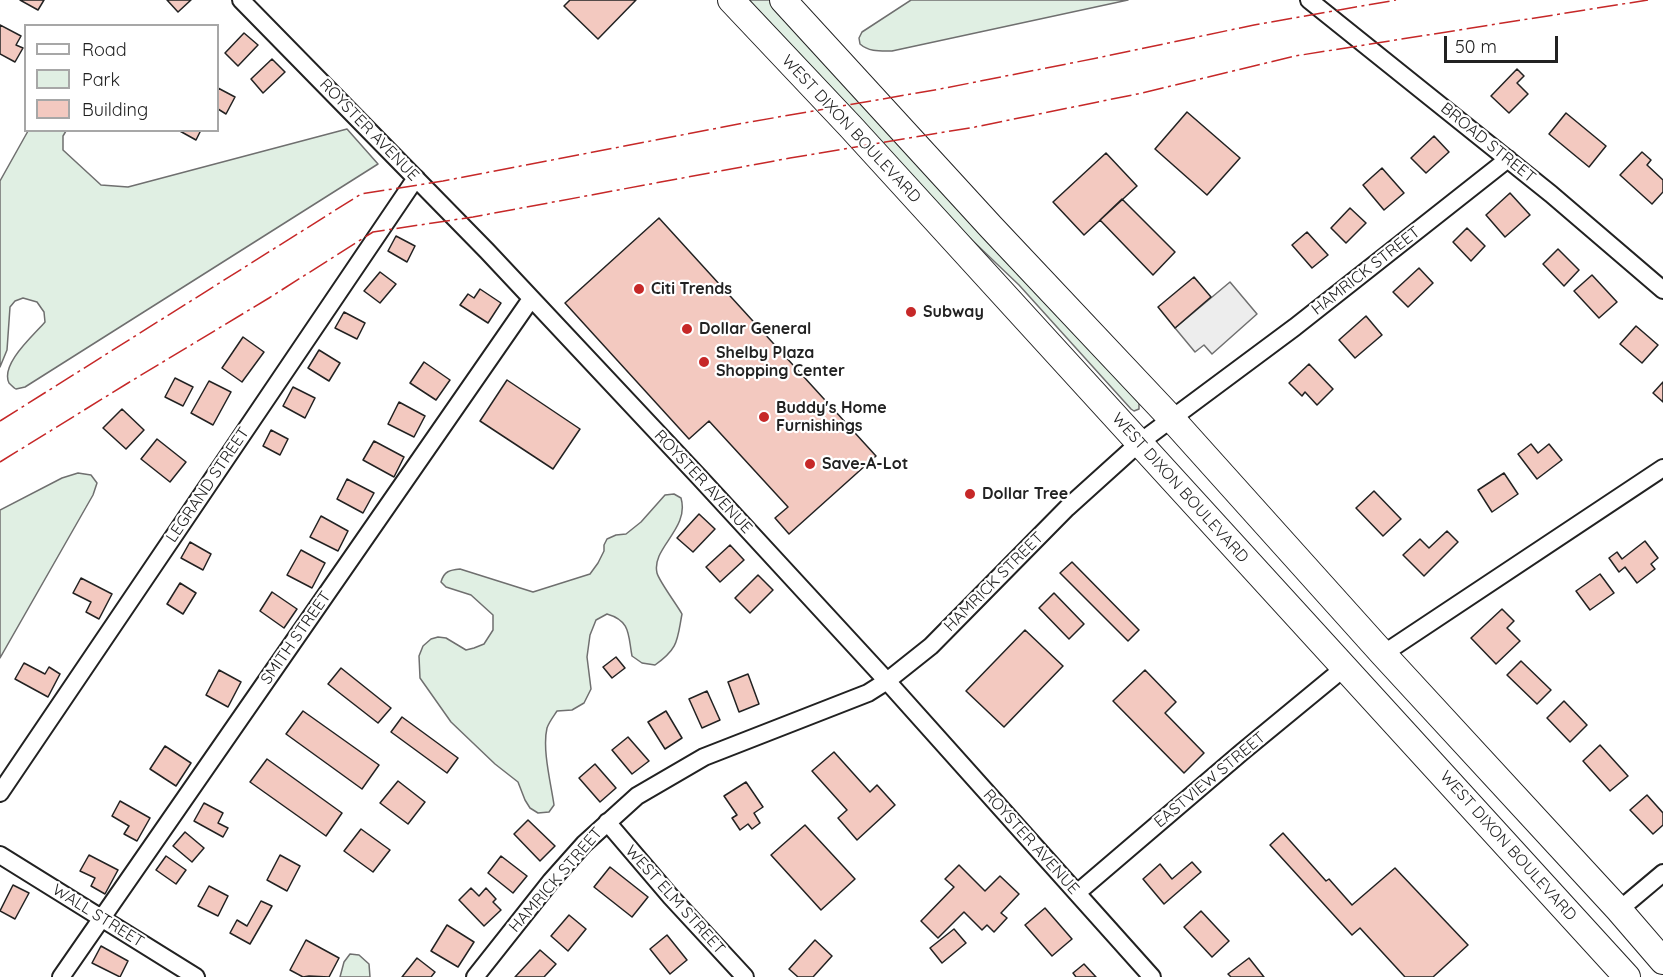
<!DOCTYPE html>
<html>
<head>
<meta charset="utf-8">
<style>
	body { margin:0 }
	#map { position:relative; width:1663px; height:977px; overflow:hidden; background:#fff; font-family:Quicksand,sans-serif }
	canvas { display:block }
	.legend { position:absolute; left:24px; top:24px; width:195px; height:108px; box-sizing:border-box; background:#fff; border:2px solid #a7a7a7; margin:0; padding:8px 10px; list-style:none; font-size:18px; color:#222 }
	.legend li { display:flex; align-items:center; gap:12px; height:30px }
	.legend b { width:30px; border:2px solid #a7a7a7 }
	.scale { position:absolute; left:1444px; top:36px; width:114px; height:27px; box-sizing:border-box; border:3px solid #222; border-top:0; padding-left:8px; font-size:18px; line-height:21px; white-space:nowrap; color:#222; -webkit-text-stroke:4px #fff; paint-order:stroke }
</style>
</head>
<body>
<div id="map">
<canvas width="1663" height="977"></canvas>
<ul class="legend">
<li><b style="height:8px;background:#fff"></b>Road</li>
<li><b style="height:16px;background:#e0efe3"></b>Park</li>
<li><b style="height:16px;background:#f3c9c0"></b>Building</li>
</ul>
<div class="scale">50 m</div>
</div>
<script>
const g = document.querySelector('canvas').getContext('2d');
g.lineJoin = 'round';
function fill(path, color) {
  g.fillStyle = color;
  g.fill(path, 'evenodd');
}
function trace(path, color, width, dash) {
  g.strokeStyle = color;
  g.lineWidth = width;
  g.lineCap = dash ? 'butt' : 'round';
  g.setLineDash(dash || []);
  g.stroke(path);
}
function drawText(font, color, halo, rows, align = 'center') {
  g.font = font + ' Quicksand,sans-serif';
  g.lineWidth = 4.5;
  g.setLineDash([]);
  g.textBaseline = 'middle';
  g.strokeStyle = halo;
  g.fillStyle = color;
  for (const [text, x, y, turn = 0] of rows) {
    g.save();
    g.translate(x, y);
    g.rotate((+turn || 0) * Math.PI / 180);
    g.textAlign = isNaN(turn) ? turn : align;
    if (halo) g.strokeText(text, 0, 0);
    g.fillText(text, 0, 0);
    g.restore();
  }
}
const green = new Path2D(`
	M748,0h27l320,350 44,53v6l-5,2 -3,-2 -112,-124 -88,-84z
	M911,0h217l-236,51c-12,0 -23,1 -32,-7l-1,-6 3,-6z
	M347,129l31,35 -353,223 -9,2c-1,0 -6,-5 -7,-6 -9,-19 25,-48 36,-61l-1,-10 -7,-10 -14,-4 -8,3 -5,6 -3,43 -7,17v-186l28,-50h38l-3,5v14l38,35 27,2z
	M78,473l13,2 6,8 -4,12 -93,163v-148l62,-32z
	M674,494l7,4c9,31 -30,50 -24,75 2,8 20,32 25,41 -5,26 -3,34 -27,51l-13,-2 -10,-7c-4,-21 -1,-35 -25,-42l-11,6 -6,15 -3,22 4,32 -7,14 -12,7 -15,1c-4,6 -8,11 -10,17 -5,21 4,56 7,77l-5,7 -11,1 -8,-5 -5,-8 -7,-18 -23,-18 -44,-42 -31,-44 -1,-22 4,-10 8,-7 7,-2 8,1 20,12 8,-2 10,-4 9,-14v-15l-22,-20 -25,-8 -5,-5c3,-11 9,-12 19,-13l73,23 57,-18 8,-11 6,-12v-6l3,-6 9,-4 10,-1 15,-12 24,-27z
	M350,954l9,1 10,9 1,13h-30l4,-15z`);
const parking = new Path2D(`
	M1230,282l27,32 -45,40 -8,-9 -9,7 -20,-24z`);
const building = new Path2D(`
	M20,0h24l-6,10z
	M167,0h24l-13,12z
	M570,0h66l-38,39 -34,-33z
	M0,25l21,11 -5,9 7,3 -8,14 -15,-8z
	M244,33l14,12 -20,21 -13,-13z
	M272,59l13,13 -22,21 -12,-14z
	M1517,69l7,7 -7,7 11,11 -19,19 -18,-17z
	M218,88l17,9 -9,17 -8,-5z
	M1187,112l53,46 -33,37 -52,-46z
	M1566,113l40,33 -17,21 -40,-33z
	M178,130h23l-5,10z
	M1434,136l15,16 -23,21 -15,-15z
	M1642,152l9,8 -4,5 16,15v12l-11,12 -32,-29z
	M1106,153l31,33 -53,49 -31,-33z
	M1382,168l22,25 -20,17 -21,-25z
	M1510,193l20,22 -25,22 -19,-22z
	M1122,199l53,53 -22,23 -53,-55z
	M1350,208l16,15 -20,20 -15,-15z
	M659,218l217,238 -87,78 -14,-16 13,-11 -79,-86 -20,18 -124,-136z
	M1467,228l18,18 -14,15 -18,-19z
	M1307,232l21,23 -16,13 -20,-23z
	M396,236l19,10 -8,16 -19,-11z
	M1558,249l21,21 -15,16 -21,-22z
	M1419,268l14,15 -25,24 -15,-15z
	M380,272l16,12 -16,19 -16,-12z
	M1592,275l25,27 -18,16 -25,-27z
	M1194,277l17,20 -36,31 -17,-21z
	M480,289l21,14 -13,20 -28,-18 8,-11 6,4z
	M344,312l21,11 -8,16 -22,-11z
	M1366,316l16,19 -27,23 -16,-18z
	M1636,326l22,19 -16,18 -22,-19z
	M243,337l21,15 -22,30 -20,-14z
	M319,350l21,13 -11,18 -21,-13z
	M424,362l26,18 -14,20 -26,-17z
	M1309,364l24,25 -16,16 -12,-13 -3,4 -13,-13z
	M175,378l18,9 -10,19 -18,-9z
	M507,380l73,49 -27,40 -73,-48z
	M209,381l22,11 -18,33 -22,-12z
	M1663,382v20l-10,-9z
	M293,387l22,11 -10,20 -22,-12z
	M399,402l26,14 -11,21 -26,-13z
	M122,409l22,21 -18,19 -23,-21z
	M271,430l17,9 -8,16 -17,-9z
	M157,439l29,23 -16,20 -29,-23z
	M374,441l30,16 -10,20 -31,-17z
	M1531,444l7,9 11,-9 13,16 -25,19 -19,-25z
	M1504,473l14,21 -26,18 -14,-22z
	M347,479l27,14 -11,20 -26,-14z
	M1374,491l27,28 -18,17 -27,-28z
	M699,514l16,15 -22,23 -16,-14z
	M321,516l27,15 -10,20 -28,-14z
	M1447,531l11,11 -34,34 -21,-21 17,-16 9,9z
	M1645,541l13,17 -7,6 4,5 -18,14 -12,-16 -6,5 -10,-14 8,-6 5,7z
	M190,542l21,12 -8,16 -22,-12z
	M730,545l14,15 -24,22 -14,-15z
	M301,550l24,13 -13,25 -25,-13z
	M1072,562l67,68 -11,11 -68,-68z
	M1600,574l14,19 -24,17 -14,-19z
	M758,575l15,15 -23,23 -15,-15z
	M81,578l31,16 -13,25 -13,-7 5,-10 -18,-9z
	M180,583l16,10 -13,21 -16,-10z
	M272,592l25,17 -13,19 -24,-17z
	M1054,593l30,31 -15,15 -30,-31z
	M1502,609l12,12 -7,7 13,13 -24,23 -25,-26z
	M1025,630l38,36 -59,61 -38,-36z
	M616,657l9,11 -13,10 -9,-11z
	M1521,661l30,29 -14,14 -30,-29z
	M24,663l21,11 4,-7 11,7 -12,23 -33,-18z
	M341,668l50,40 -13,15 -50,-39z
	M219,670l22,12 -13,25 -22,-12z
	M1145,670l31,32 -11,11 39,40 -20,20 -71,-72z
	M748,674l11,30 -20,8 -11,-30z
	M707,691l13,29 -18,8 -13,-29z
	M1564,701l23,24 -17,17 -23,-24z
	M303,711l76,54 -17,24 -76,-55z
	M666,711l16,27 -17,11 -17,-27z
	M402,717l56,41 -11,15 -56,-41z
	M628,737l21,24 -17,13 -20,-24z
	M1600,745l28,31 -18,15 -27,-30z
	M165,746l26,17 -15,23 -26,-17z
	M834,752l36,40 7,-7 18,20 -38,35 -19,-22 9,-8 -35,-39z
	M267,759l75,54 -16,23 -76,-54z
	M595,764l21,24 -16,14 -21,-24z
	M398,781l27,21 -17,22 -28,-21z
	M746,782l17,25 -9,6 6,10 -8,6 -4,-5 -8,6 -8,-12 5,-3 -13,-19z
	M1647,795l16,18v12l-10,9 -23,-24z
	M120,801l30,17 -13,23 -13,-7 5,-8 -17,-10z
	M204,803l19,10 -5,10 10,5 -5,9 -29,-16z
	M528,820l27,26 -15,15 -26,-27z
	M805,825l50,54 -34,31 -50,-55z
	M361,829l29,21 -17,22 -29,-21z
	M185,832l19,16 -12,14 -19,-16z
	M1283,833l43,48 3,-2 23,26 43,-37 73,77 -35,32h-28l-45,-49 -8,7 -82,-90z
	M89,855l29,15 -13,24 -14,-8 4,-8 -15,-7z
	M280,855l20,11 -13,25 -20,-11z
	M166,856l20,14 -10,14 -20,-14z
	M501,856l26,20 -14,17 -25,-20z
	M1192,862l9,10 -37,32 -21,-25 17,-15 12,15z
	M959,865l26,26 15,-15 19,18 -18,19 6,5 -13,14 -7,-7 -5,5 -18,-18 -26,26 -17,-17 33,-34 -9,-8z
	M610,867l38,30 -16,20 -38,-30z
	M13,885l16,8 -14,26 -15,-8z
	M209,886l19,10 -10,20 -20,-10z
	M471,888l8,8 7,-8 10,11 -3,3 8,8 -17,16 -25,-26z
	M261,901l11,5 -22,38 -20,-11 7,-13 10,6z
	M1045,908l27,31 -20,17 -27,-31z
	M1201,911l28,30 -17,16 -28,-30z
	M569,915l17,14 -18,22 -17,-15z
	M447,925l27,17 -16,25 -27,-16z
	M954,929l12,14 -24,20 -12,-15z
	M667,935l20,25 -17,14 -20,-25z
	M306,940l33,18 -10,19 -20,-1 -6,1 -13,-7z
	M815,940l17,16 -19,21h-15l-9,-8z
	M101,946l27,15 -8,16 -28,-14z
	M540,950l16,14 -12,13h-29z
	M417,958l18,14 -4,5h-29z
	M1249,958l15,19h-33l-3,-3z
	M1084,964l12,13h-20l-3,-4z`);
const minor = new Path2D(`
	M241,0l246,251 213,227 187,203 265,296
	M1309,0l242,194 112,96
	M1383,654l280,-186
	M0,793l416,-615
	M607,822l64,75 74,80
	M0,855l196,122
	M1077,893l165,-141 102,-84
	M1619,910l44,-37
	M61,977l470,-678
	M475,977l76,-96 33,-37 53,-48 67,-39 164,-64 19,-12 44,-35 136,-138 72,-65 156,-116 213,-168`);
const highway = new Path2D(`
	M731,0l119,126 777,851
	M783,0l208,227 180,191 212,236 236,256 44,51`);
const power = new Path2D(`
	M0,421l361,-227 82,-13 301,-58 196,-34 157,-31 157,-33 142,-25
	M0,462l128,-79 141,-85 104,-66 100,-15 317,-59 185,-31 167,-34 153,-37 353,-56`);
const markers = [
	[639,289,6,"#c62828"],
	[911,312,6,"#c62828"],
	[687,329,6,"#c62828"],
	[704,362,6,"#c62828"],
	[764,417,6,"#c62828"],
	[810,464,6,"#c62828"],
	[970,494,6,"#c62828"]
];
const streetNames = [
	["WEST DIXON BOULEVARD",851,129,47],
	["ROYSTER AVENUE",369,130,46],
	["BROAD STREET",1488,143,39],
	["HAMRICK STREET",1366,271,-38],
	["ROYSTER AVENUE",703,482,47],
	["LEGRAND STREET",208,485,-56],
	["WEST DIXON BOULEVARD",1180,488,48],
	["HAMRICK STREET",994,582,-45],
	["SMITH STREET",296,638,-55],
	["EASTVIEW STREET",1210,780,-40],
	["ROYSTER AVENUE",1031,842,48],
	["WEST DIXON BOULEVARD",1508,846,48],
	["HAMRICK STREET",556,880,-49],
	["WEST ELM STREET",675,900,48],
	["WALL STREET",98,916,32]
];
const poiNames = [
	["Citi Trends",651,289],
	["Subway",923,312],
	["Dollar General",699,329],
	["Shelby Plaza",716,353],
	["Shopping Center",716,371],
	["Buddy's Home",776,408],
	["Furnishings",776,426],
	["Save-A-Lot",822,464],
	["Dollar Tree",982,494]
];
fill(green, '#e0efe3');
trace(green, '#6f6f6f', 1.5);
fill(parking, '#ededed');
trace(parking, '#6f6f6f', 1.5);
fill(building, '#f3c9c0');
trace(building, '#222', 1.5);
trace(minor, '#222', 20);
trace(highway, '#222', 28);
trace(minor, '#fff', 16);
trace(highway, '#fff', 26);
trace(power, '#c62828', 1.5, [21, 4.5, 3, 4.5]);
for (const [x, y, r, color] of markers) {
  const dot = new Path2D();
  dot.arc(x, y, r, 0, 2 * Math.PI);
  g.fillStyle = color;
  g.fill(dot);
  trace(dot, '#fff', 2);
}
drawText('16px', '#222', '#fff', streetNames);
drawText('bold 16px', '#222', '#fff', poiNames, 'left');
</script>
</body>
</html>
